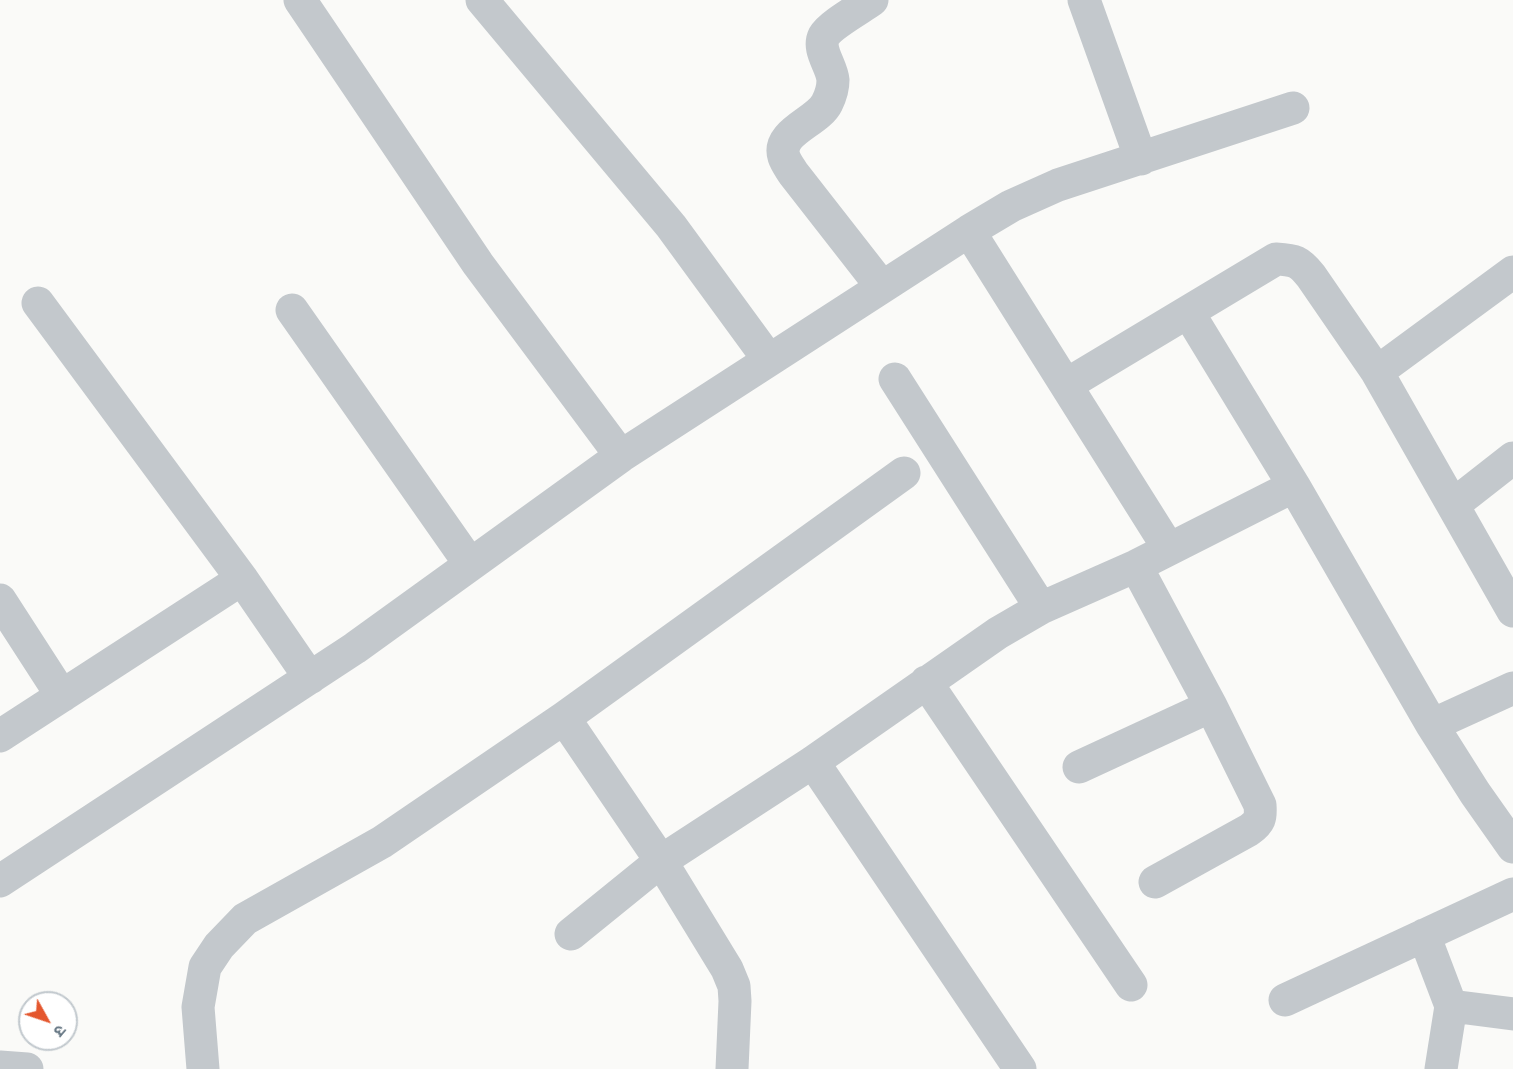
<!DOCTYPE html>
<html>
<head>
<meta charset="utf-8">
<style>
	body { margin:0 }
	#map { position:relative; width:1513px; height:1069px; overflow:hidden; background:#fafaf8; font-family:Commissioner,"Noto Sans Devanagari",sans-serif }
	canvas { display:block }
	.north { position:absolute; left:18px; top:991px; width:60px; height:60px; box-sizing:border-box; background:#fff; border:2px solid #c1c8cd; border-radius:50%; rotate:130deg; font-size:16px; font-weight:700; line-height:24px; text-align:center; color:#657683 }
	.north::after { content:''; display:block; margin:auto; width:21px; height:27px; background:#e4572e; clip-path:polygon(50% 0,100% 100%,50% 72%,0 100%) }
</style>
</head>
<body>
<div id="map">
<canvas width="1513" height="1069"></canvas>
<div class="north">उ</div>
</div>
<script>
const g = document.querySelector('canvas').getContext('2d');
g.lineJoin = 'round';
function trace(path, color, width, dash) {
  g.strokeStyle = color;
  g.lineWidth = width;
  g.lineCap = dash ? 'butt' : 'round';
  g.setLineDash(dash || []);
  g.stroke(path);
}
const street = new Path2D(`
	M300,0l178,264 143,192
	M482,0l189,226 98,134
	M872,0c-11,8 -42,25 -48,36 -7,14 8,30 9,44 0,9 -2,15 -6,23 -9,19 -51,29 -43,54 2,6 6,11 9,16l89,114
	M1084,0l57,159
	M969,231l200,318
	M38,303l204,276 68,99
	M292,310l178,254
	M1188,312l106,174 138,239 43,68 38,54
	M1377,372l136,-100
	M895,379l146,229
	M1066,385l210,-126c19,1 23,2 35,17l66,96 136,239
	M1453,505l60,-47
	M1136,566l75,140 49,99c1,13 0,17 -11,25l-94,52
	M0,600l62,96
	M926,682l205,303
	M564,718l97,143 66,108 7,17 1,15 -3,68
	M1432,725l81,-37
	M0,736l242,-157
	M813,762l207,307
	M1079,767l132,-61
	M0,881l355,-233 266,-192 348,-225 42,-25 47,-21 235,-77
	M571,934l90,-73 152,-99 185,-129 43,-25 95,-42 158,-80
	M1424,935l27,71 -10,63
	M1285,1000l228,-106
	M1451,1006l62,8
	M0,1067l27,2
	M203,1069l-5,-62 7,-40 14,-21 26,-27 137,-77 182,-124 340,-245`);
trace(street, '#c3c8cc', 33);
</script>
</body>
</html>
